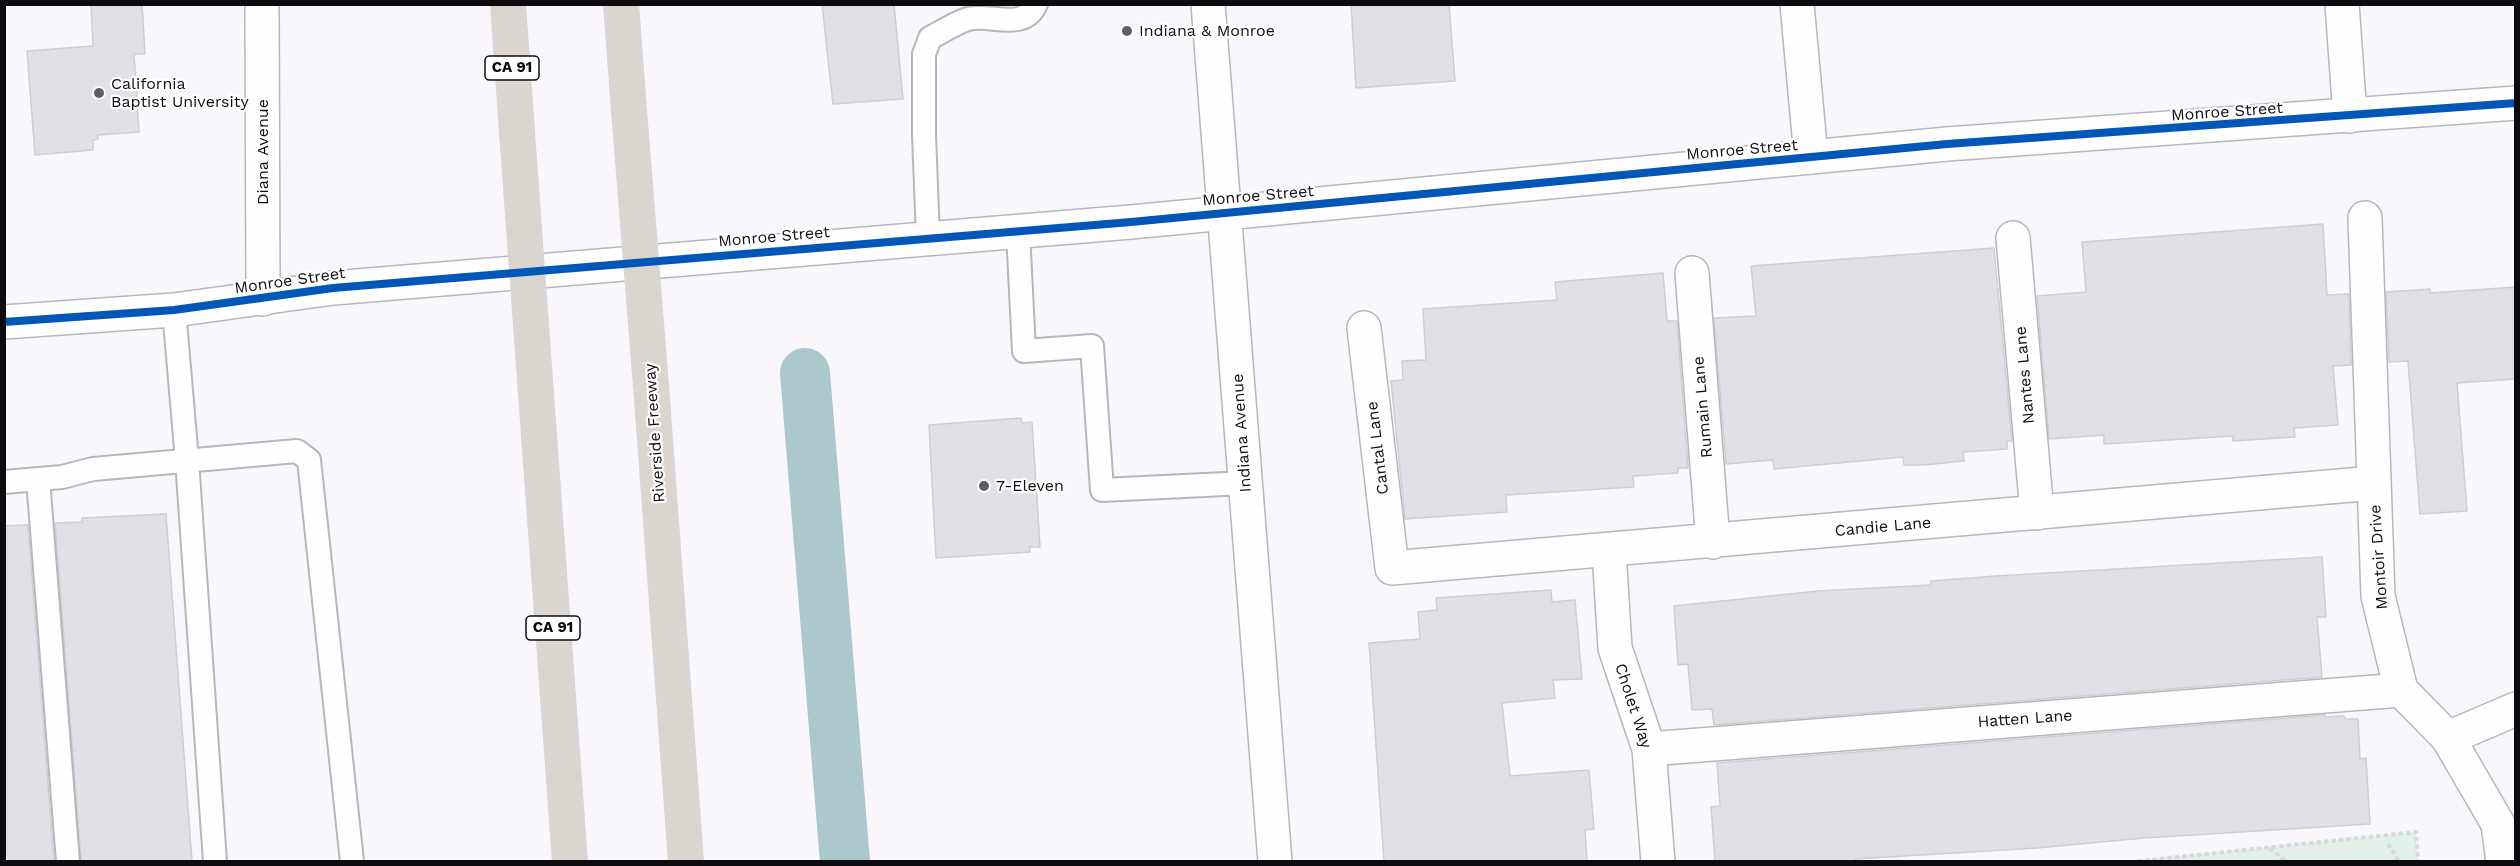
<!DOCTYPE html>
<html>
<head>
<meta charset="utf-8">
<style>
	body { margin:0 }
	#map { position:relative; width:2520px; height:866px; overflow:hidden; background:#f9f7fc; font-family:"Work Sans",sans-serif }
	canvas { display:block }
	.frame { position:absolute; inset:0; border:6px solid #0e0b10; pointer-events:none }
</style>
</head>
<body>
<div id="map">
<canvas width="2520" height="866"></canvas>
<div class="frame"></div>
</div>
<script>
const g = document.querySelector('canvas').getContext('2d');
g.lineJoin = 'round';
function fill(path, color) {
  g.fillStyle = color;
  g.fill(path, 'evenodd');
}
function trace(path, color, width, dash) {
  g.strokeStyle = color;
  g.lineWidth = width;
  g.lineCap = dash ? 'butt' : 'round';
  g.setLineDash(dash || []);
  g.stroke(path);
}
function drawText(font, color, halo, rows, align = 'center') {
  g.font = font + ' "Work Sans",sans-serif';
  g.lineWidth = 4.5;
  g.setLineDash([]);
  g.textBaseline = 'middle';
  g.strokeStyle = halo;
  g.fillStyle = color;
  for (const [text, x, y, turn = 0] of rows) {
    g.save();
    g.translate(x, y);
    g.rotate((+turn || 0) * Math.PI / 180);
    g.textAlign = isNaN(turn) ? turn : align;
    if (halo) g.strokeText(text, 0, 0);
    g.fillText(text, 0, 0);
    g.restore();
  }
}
const green = new Path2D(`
	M2416,832l2,29h-288z`);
const canal = new Path2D(`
	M805,373l40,489`);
const building = new Path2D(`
	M91,4h51l3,50h-11l5,78 -41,3v4l-5,1v10l-58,5 -8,-104 66,-5z
	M822,4h72l9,95 -70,5z
	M1351,4h98l6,77 -99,7z
	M2323,224l4,71 22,-1 2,71 -18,1 5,59 -44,3 1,9 -62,4v-5l-129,8v-9l-55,4 -12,-143 49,-4 -4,-50z
	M1994,248l18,193h-5v8l-44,3 1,9 -40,4h-20l-1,-8 -129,12 -1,-9 -47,4 -12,-146 42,-2 -5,-50z
	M1663,273l4,48h10l11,147h-10v5l-45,3 1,11 -128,8 1,17 -102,7 -14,-138 12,-1 -1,-19 24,-1 -3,-51 134,-9 -2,-18z
	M2516,287v92l-59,4 10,128 -47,3 -12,-153 -19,1 -3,-70 44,-3v4z
	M1021,418l1,5 10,-1 8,125h-11l1,5 -94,6 -7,-133z
	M166,514l26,347h-111l-26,-338 27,-1v-4z
	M28,525l26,336h-50v-335z
	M2322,557l4,60h-9l5,60 -608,48 -2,-16 -20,1 -4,-46 -10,1 -4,-59 144,-15 113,-6v-4l65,-5z
	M1551,590l1,12 23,-2 7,79 -29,1 2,18 -53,5 8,73 79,-6 5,59 -9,1 2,31h-203l-15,-218 51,-4 -2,-27 19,-2 -1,-12z
	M2325,715v2l19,-1 1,3h13l2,40 6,-1 4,66 -226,14 -107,10 -182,11v2h-140l-4,-54 9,-1 -3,-43z`);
const path = new Path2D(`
	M2388,844l11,18
	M2270,848l16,14
	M2130,862l286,-30 2,30`);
const service = new Path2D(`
	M1018,232l6,119 68,-5 10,144 144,-7
	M928,238l-4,-103v-81l6,-16c12,-6 25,-15 38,-19 22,-6 56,13 68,-15
	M174,310l13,150 28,402
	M38,479l30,383
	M4,482l58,-5 31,-8 204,-18 12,9 43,402`);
const minor = new Path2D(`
	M262,4l1,295
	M1797,4l14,153
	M2342,4l8,112
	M2365,218l13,378 23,94 47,48 50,86 5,38
	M2013,238l24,275
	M1692,273l21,269
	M1364,328l28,240 982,-85
	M1609,551l6,97 34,101 9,113
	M2448,738l68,-29
	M1649,749l752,-59`);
const tertiary = new Path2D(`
	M1208,4l67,858
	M4,322l170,-12 159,-22 798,-66 816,-78 569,-41`);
const motorway = new Path2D(`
	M508,4l9,128
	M621,4l8,106
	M536,394l34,468
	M652,399l34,463`);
const motorwayBridge = new Path2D(`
	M629,110l23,289
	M517,132l19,262`);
const cycleway = new Path2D(`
	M4,322l170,-12 159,-22 798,-66 816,-78 569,-41`);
const markers = [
	[1127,31,6,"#605e63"],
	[99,93,6,"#605e63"],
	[984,486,6,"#605e63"]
];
const shields = [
	[512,68,54],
	[553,628,54]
];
const shieldNames = [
	["CA 91",512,68],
	["CA 91",553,628]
];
const poiNames = [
	["Indiana & Monroe",1139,31],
	["California",111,84],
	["Baptist University",111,102],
	["7-Eleven",996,486]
];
const streetNames = [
	["Monroe Street",2227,112,-4],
	["Monroe Street",1742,150,-5],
	["Diana Avenue",263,152,-90],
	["Monroe Street",1258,196,-5],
	["Monroe Street",774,237,-5],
	["Monroe Street",290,281,-8],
	["Nantes Lane",2025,375,-95],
	["Rumain Lane",1703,407,-95],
	["Riverside Freeway",655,433,-94],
	["Indiana Avenue",1242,433,-94],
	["Cantal Lane",1378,448,-97],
	["Candie Lane",1883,527,-5],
	["Montoir Drive",2379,557,-94],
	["Cholet Way",1633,706,72],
	["Hatten Lane",2025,719,-4]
];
fill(green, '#e1f0e9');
trace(canal, '#acc7ce', 50);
fill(building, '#e3dfe6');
trace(building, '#d0cdd3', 1.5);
trace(service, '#b8b6bb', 26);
trace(minor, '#b8b6bb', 36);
trace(tertiary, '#b8b6bb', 36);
trace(motorway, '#d6d5d8', 36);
trace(path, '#d9d8da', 4, [4.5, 3]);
trace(service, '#fefeff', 22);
trace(minor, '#fefeff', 33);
trace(tertiary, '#fefeff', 33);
trace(motorway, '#dad5cf', 33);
trace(motorwayBridge, '#d6d5d8', 36, []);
trace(motorwayBridge, '#dad5cf', 33);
trace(cycleway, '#0057b8', 8);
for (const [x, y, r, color] of markers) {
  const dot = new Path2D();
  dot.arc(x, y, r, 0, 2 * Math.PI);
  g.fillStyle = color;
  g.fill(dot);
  trace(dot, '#fff', 2);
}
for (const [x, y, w] of shields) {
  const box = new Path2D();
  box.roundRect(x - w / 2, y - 12, w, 24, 4.5);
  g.fillStyle = '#fff';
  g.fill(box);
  trace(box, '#0e0b10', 1.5);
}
drawText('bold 15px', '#0e0b10', null, shieldNames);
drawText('16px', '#0e0b10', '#fff', poiNames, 'left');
drawText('16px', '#0e0b10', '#fff', streetNames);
</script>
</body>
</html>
